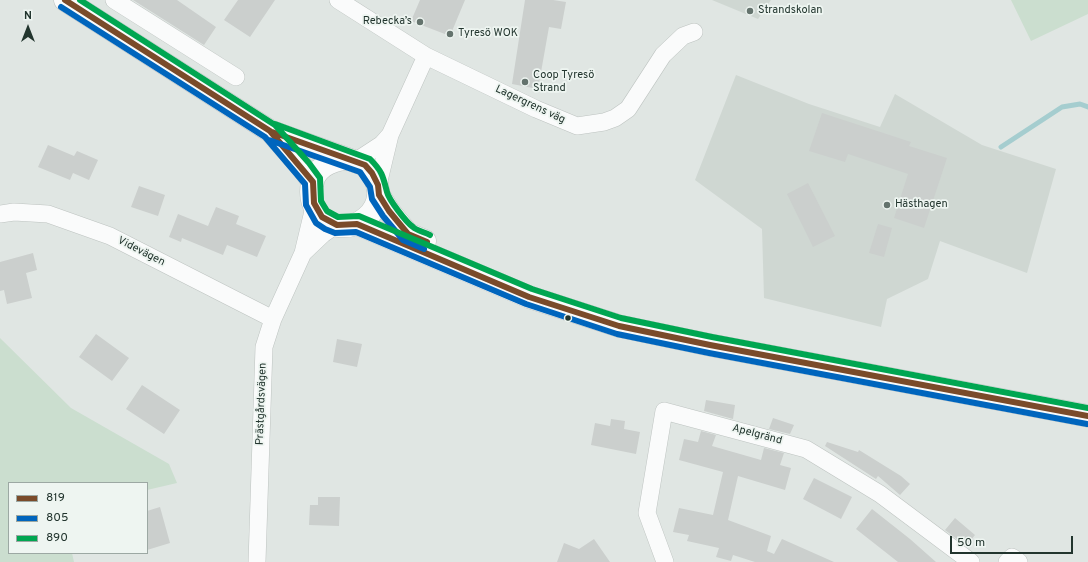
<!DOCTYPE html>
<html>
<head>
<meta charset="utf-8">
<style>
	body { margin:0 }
	#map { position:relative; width:1088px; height:562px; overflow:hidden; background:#e0e6e3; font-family:Overpass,sans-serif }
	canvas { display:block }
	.legend { position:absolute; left:8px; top:482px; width:140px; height:72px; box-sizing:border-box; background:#eef5f1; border:1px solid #9ca8a3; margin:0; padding:5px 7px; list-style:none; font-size:12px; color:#22352e }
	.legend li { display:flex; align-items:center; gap:8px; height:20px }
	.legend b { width:20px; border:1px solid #9ca8a3 }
	.north { position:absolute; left:8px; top:8px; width:40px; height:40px; -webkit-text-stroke:3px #eef5f1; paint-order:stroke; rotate:0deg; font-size:11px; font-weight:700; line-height:16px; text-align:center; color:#22352e }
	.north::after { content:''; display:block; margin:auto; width:14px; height:18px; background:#22352e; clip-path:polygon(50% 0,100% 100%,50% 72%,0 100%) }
	.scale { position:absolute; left:950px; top:536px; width:123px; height:18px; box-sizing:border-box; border:2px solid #22352e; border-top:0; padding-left:5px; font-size:12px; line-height:14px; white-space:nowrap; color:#22352e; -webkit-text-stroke:3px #eef5f1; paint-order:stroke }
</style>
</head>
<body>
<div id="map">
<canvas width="1088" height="562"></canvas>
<ul class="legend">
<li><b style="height:5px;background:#7a4b2a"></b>819</li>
<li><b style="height:5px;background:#0065bd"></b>805</li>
<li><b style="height:5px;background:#00a651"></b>890</li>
</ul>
<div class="north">N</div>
<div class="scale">50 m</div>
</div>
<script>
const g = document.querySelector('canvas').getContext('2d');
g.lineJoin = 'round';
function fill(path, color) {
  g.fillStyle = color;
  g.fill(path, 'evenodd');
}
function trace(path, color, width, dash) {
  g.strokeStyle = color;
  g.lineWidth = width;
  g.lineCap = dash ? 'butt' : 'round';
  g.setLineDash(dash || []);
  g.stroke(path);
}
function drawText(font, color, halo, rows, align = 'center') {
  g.font = font + ' Overpass,sans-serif';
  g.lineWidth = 3.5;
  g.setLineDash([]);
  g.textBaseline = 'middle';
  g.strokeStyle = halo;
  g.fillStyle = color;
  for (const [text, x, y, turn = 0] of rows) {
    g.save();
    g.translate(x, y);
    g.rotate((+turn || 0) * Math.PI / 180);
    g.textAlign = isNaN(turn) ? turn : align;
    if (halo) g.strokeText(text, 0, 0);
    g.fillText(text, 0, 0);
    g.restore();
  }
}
const built = new Path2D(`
	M712,0h59l-13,19z
	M736,75l73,29 71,23 15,-33 87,51 74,24 -29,104 -87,-32 -12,38 -41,20 -6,28 -117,-29 -2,-69 -67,-49z`);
const green = new Path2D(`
	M1011,0h77v14l-57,27z
	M0,338l71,70 98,56 8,19 -30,7v-7h-138v70h63l2,9h-74z`);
const stream = new Path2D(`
	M1001,147l61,-40 18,-3 8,3`);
const building = new Path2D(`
	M133,0h44l39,27 -12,18z
	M238,0h37l-25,37 -26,-17z
	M420,0h45l-15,36 -39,-15z
	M525,0h28l13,2 -5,27 -12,-2 -11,62 -26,-5z
	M822,113l89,29 -2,4 38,12 -23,70 -30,-10 14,-44 -60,-20 -3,8 -36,-11z
	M48,145l26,11 3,-5 21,9 -9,20 -16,-7 -3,7 -32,-13z
	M808,183l27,53 -22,11 -26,-53z
	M139,186l26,9 -7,21 -27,-9z
	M216,207l23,9 -3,8 30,12 -9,21 -30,-12 -4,10 -41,-17 -1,4 -12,-5 9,-23 30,12z
	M878,224l14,4 -8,29 -15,-4z
	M33,253l4,17 -11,3 6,25 -25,6 -3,-14 -4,1v-29z
	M96,334l33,24 -17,23 -33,-24z
	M337,339l25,5 -5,23 -24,-5z
	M142,385l38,25 -16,24 -38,-25z
	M706,400l29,5 -2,14 -29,-8z
	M773,418l21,7 -4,9 -21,-5z
	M611,419l14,2 -1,8 16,3 -4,22 -45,-9 4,-22 15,3z
	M701,431l15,4 -4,11 49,14 3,-12 20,5 -4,12 11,3 -6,22 -47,-14 -10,44 43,16 -4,15 7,3 8,-15 52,23h-79l-22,-7 -2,6 -15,-4 3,-9 -32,-7 2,-6 -16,-3 6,-24 34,7 10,-43 -44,-12 5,-21 14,3z
	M827,442l31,10 1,-2 42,26 9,8 -10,11 -22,-19 -2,3 -51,-33z
	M814,478l38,19 -11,22 -38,-20z
	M318,497h22l-1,29 -30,-1 1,-20h8z
	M160,507l10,36 -23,7v-39z
	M872,509l38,30 26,23h-38l-42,-33z
	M955,518l20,17 -9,11 -21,-16z
	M594,539l16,23h-53l7,-19 15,6z`);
const minor = new Path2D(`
	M114,0l122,77
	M338,0l88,56 110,53 41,17 27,-4 11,-4 13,-9 35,-54 20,-19 11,-4
	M356,161l26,-17 8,-9
	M378,185l12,-50 36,-79
	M0,214l14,-2 34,2 62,22 163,83
	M303,253l20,-19 13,-9
	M257,562l7,-215 9,-28 30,-66 11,-46
	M665,562l-18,-49 17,-102 142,38 74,45 91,68
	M1007,562l5,-5 7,5`);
const secondary = new Path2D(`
	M65,0l205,131 95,34c40,40 -21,85 -48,47 -5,-8 -7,-19 -5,-29 4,-15 18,-22 32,-24
	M272,133l31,35 10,14
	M379,195l10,16 19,23 17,7
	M357,224l172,73 90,29 91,19 378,71`);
const bus1 = new Path2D(`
	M65,0l205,131 43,51 1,21 8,14 15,8 20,-1 172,73 90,29 91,19 378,71
	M272,132l93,33 7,8 6,12 1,10 10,16 19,23 19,8`);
const bus2 = new Path2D(`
	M61,7l204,130 40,47 1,21 10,18 9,6 10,4 21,-1 170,72 91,30 92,19 378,71
	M269,140l91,32 10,15 2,12 11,17 20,24 21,9`);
const bus3 = new Path2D(`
	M80,0l195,125 34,38 11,15 1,23 6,10 11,6 21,-1 173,73 89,29 91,19 376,71
	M275,124l95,35c12,12 13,17 17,33 2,8 19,30 26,35 4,4 12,5 17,8`);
const markers = [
	[750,11,4,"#64736d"],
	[420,22,4,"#64736d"],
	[450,34,4,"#64736d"],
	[525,82,4,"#64736d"],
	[887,205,4,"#64736d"],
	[568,318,3.5,"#22352e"]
];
const poiNames = [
	["Strandskolan",758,11],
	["Rebecka’s",412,22,"right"],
	["Tyresö WOK",458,34],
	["Coop Tyresö",533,76],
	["Strand",533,89],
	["Hästhagen",895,205]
];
const streetNames = [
	["Lagergrens väg",530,105,25],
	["Videvägen",141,252,27],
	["Prästgårdsvägen",262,404,-88],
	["Apelgränd",757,435,15]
];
fill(built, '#cfd7d2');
fill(green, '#cbdecf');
trace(stream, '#a5cdcf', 5);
fill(building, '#cbcfcd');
trace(minor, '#bdc3c0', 18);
trace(secondary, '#bdc3c0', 23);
trace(minor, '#fafbfb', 17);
trace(secondary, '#fafbfb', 22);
trace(bus1, '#7a4b2a', 6);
trace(bus2, '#0065bd', 6);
trace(bus3, '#00a651', 6);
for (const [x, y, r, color] of markers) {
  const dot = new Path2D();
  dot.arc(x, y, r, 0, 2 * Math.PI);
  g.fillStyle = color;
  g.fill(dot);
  trace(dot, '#eef5f1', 1.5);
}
drawText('11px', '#22352e', '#eef5f1', poiNames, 'left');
drawText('11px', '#22352e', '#eef5f1', streetNames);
</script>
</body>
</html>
